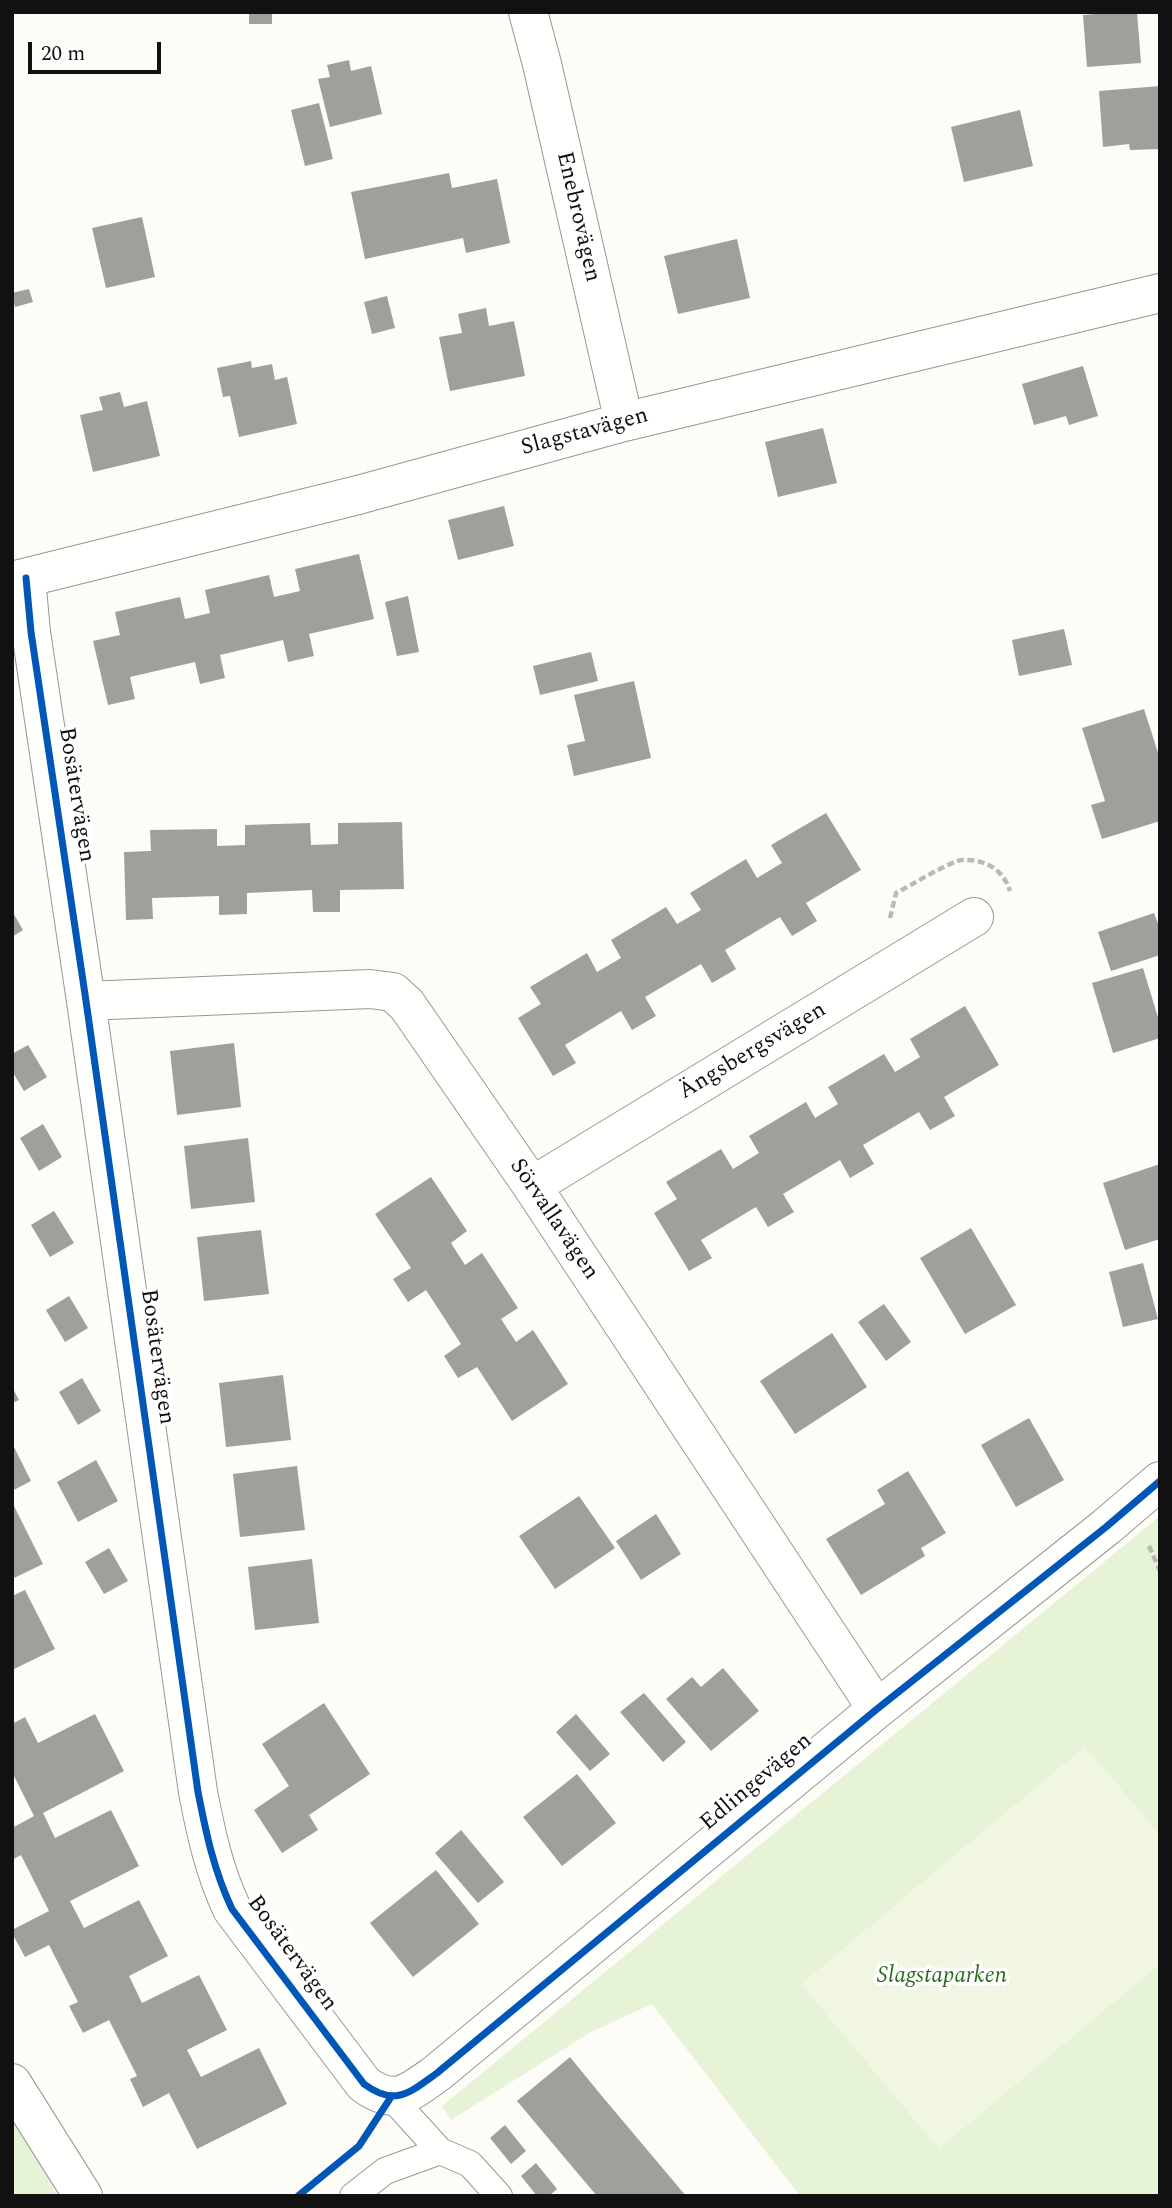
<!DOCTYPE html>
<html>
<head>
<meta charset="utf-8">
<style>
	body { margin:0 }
	#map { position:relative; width:1172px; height:2208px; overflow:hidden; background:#fdfcf7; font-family:Spectral,serif }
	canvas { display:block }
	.frame { position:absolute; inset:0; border:14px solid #111; pointer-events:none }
	.scale { position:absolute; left:28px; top:42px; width:133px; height:32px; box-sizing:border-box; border:4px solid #111; border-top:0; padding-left:9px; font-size:21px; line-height:24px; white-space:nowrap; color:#111; -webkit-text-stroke:5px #fff; paint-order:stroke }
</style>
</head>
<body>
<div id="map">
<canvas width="1172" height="2208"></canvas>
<div class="frame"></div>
<div class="scale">20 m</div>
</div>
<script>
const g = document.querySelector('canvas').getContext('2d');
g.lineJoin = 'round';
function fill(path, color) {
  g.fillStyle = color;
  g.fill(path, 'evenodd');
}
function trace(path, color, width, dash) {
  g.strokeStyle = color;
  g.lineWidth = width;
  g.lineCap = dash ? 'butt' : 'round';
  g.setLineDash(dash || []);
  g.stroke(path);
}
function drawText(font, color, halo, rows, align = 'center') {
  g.font = font + ' Spectral,serif';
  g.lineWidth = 7;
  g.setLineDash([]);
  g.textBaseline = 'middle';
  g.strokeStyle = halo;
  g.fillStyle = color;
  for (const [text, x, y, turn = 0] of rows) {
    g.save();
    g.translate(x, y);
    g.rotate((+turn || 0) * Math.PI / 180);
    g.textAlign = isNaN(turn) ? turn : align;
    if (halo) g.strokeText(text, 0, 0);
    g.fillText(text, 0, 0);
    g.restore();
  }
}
const green = new Path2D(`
	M1160,1516v680h-360l-148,-192 -61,28 -140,88 -9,-14z
	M12,2118l28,42 17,36h-45z`);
const pitch = new Path2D(`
	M1085,1746l75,89v129l-221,185 -138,-165z`);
const building = new Path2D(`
	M249,12h23v12h-23z
	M1119,12h18l4,51 -54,4 -4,-52z
	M349,60l2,11 20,-5 11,48 -52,13 -12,-48 12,-2 -3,-12z
	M1160,86v63l-30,1 -1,-6 -26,3 -4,-56z
	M319,103l14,56 -28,7 -14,-56z
	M1020,110l13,56 -69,16 -13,-55z
	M449,173l3,15 45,-9 13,64 -44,10 -3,-15 -98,21 -14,-67z
	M142,217l13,60 -49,11 -14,-60z
	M737,239l13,59 -72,16 -14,-58z
	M29,289l4,13 -18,5 -3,-14z
	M387,296l8,32 -23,6 -8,-32z
	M486,308l3,18 25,-5 11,55 -75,15 -11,-54 23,-4 -4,-19z
	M251,361l1,7 20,-4 3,16 12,-3 10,47 -58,13 -9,-41 -7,1 -6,-29z
	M1083,366l15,50 -29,9 -3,-9 -32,9 -12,-41z
	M120,392l4,15 23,-6 13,55 -67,16 -13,-57 23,-5 -4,-13z
	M823,428l14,55 -59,14 -13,-55z
	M504,506l10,40 -56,14 -10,-40z
	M359,554l15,65 -65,15 5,22 -26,6 -5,-22 -63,15 5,23 -25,6 -5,-22 -65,15 5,22 -27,6 -15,-64 27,-6 -5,-23 65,-15 5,22 25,-6 -5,-23 64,-15 5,22 26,-6 -5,-22z
	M408,596l11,56 -22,4 -12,-54z
	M1064,629l8,36 -53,11 -7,-36z
	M591,652l7,29 -58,14 -7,-29z
	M634,681l17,77 -77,18 -7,-31 18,-4 -11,-46z
	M1144,709l16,50v62l-58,18 -11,-34 14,-4 -23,-73z
	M826,813l35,57 -55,33 11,18 -25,15 -12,-19 -55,33 11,19 -24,14 -11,-19 -56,33 11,19 -24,14 -11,-19 -56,34 11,18 -23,13 -35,-58 23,-14 -11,-17 57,-34 10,19 24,-14 -10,-18 55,-33 11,17 24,-14 -11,-17 56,-34 11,19 25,-15 -11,-18z
	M402,822l2,67 -64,1v22h-27l-1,-22 -65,3v21l-28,1v-19l-67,2 1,21 -27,1 -2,-68 27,-1 -1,-21 67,-1v17l28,-1v-20l65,-2 1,22 27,-1v-21z
	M12,911l11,19 -11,7z
	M1154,913l6,16v26l-49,16 -13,-39z
	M1143,968l17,56v14l-47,15 -21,-70z
	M965,1006l34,59 -55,32 11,19 -25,14 -11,-18 -56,33 11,19 -24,14 -10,-18 -57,34 11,18 -26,15 -12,-20 -55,33 11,18 -23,13 -35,-58 23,-14 -11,-17 55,-33 12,20 26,-16 -10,-17 57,-34 9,16 23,-14 -10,-17 56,-33 11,18 25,-15 -10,-18z
	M234,1043l7,64 -64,8 -7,-64z
	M28,1045l19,32 -23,14 -12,-20v-17z
	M43,1124l19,33 -23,14 -19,-33z
	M248,1138l7,64 -64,7 -7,-63z
	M1160,1164v75l-35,11 -22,-67z
	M431,1177l36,54 -16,12 14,22 17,-12 36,55 -17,11 15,23 17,-12 35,54 -56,37 -35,-54 -19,11 -14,-22 17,-12 -35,-54 -18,12 -15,-23 18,-11 -36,-54z
	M54,1211l20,32 -24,14 -19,-32z
	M971,1228l45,77 -51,29 -45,-76z
	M261,1230l8,64 -65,7 -7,-64z
	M1143,1263l15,56 -35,8 -14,-55z
	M69,1296l19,32 -23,14 -19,-32z
	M884,1304l27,38 -25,19 -28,-39z
	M832,1333l35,54 -72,47 -35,-53z
	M283,1375l8,65 -65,7 -7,-64z
	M82,1378l19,33 -23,14 -19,-33z
	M12,1387l7,13 -7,3z
	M1029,1418l35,62 -48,27 -35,-62z
	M12,1443l19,38 -19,10z
	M96,1460l22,41 -40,21 -21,-40z
	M297,1466l8,64 -65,7 -7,-63z
	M908,1471l38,62 -25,15 4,8 -64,39 -35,-56 59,-35 -8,-14z
	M579,1496l36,52 -60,41 -36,-53z
	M12,1502l31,62 -31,15z
	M656,1514l25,40 -40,26 -25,-39z
	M109,1548l19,33 -24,13 -19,-32z
	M312,1559l7,64 -64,7 -7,-63z
	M25,1590l30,59 -43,21v-74z
	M723,1668l36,43 -48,40 -45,-52 26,-22 9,10z
	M644,1693l42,49 -23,20 -43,-50z
	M324,1703l46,71 -61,41 9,15 -36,23 -28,-43 35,-24 -27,-42z
	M95,1714l29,57 -81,42 12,25 56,-28 28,56 -69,35 14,27 55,-28 29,56 -39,20 13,27 57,-28 28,55 -40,20 14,27 58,-29 28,56 -90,45 -28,-56 -26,14 -13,-28 7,-3 -28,-56 -26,13 -14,-27 9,-4 -29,-57 -24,12 -13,-24v-3l37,-19 -28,-56 -9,5v-32l22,-12 -22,-44v-48l13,-7 13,26z
	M576,1714l34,40 -20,17 -34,-39z
	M577,1774l39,49 -54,43 -39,-49z
	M461,1830l43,52 -26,21 -43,-50z
	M436,1870l43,54 -66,53 -43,-54z
	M570,2057l31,38 85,101h-89l-17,-20 -63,-75z
	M505,2125l21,26 -15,13 -21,-26z
	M536,2163l21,26 -8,7h-12l-16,-20z`);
const path = new Path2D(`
	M890,918l6,-25c14,-7 54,-32 66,-33 23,-1 41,9 48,31
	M1149,1546l11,25`);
const lane = new Path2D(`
	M391,2097l49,54 30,13 29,32
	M353,2196l32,-25 55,-20`);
const street = new Path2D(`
	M528,12l14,52 82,358
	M26,578l5,54 55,369 112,791c8,41 16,79 34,117l132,175c31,23 45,9 73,-11l440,-364 229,-182 54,-46
	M12,581l346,-86 266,-73 536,-129
	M86,1001l284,-12 23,3 14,13 125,181 345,523
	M532,1186l442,-269
	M12,2083l71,113`);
const cycleway = new Path2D(`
	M26,578l5,54 55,369 112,791c8,41 16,79 34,117l132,175c31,23 45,9 73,-11l440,-364 229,-182 54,-46
	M298,2196l61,-50 32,-49`);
const streetNames = [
	["Enebrovägen",577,217,77],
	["Slagstavägen",585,433,-15],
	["Bosätervägen",75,795,81],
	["Ängsbergsvägen",753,1052,-31],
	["Sörvallavägen",553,1220,56],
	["Bosätervägen",156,1357,82],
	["Edlingevägen",757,1783,-40],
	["Bosätervägen",291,1954,54]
];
const parkNames = [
	["Slagstaparken",942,1977]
];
fill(green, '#e7f3d7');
fill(pitch, '#f0f6e1');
fill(building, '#a19f9c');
trace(lane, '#979795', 28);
trace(street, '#979795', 40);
trace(path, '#b9b9b8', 4.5, [7, 3.5]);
trace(lane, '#fffffe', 26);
trace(street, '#fffffe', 38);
trace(cycleway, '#0057b8', 7);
drawText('23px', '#111', '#fff', streetNames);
drawText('italic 23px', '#2f6b1f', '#fff', parkNames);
</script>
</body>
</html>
